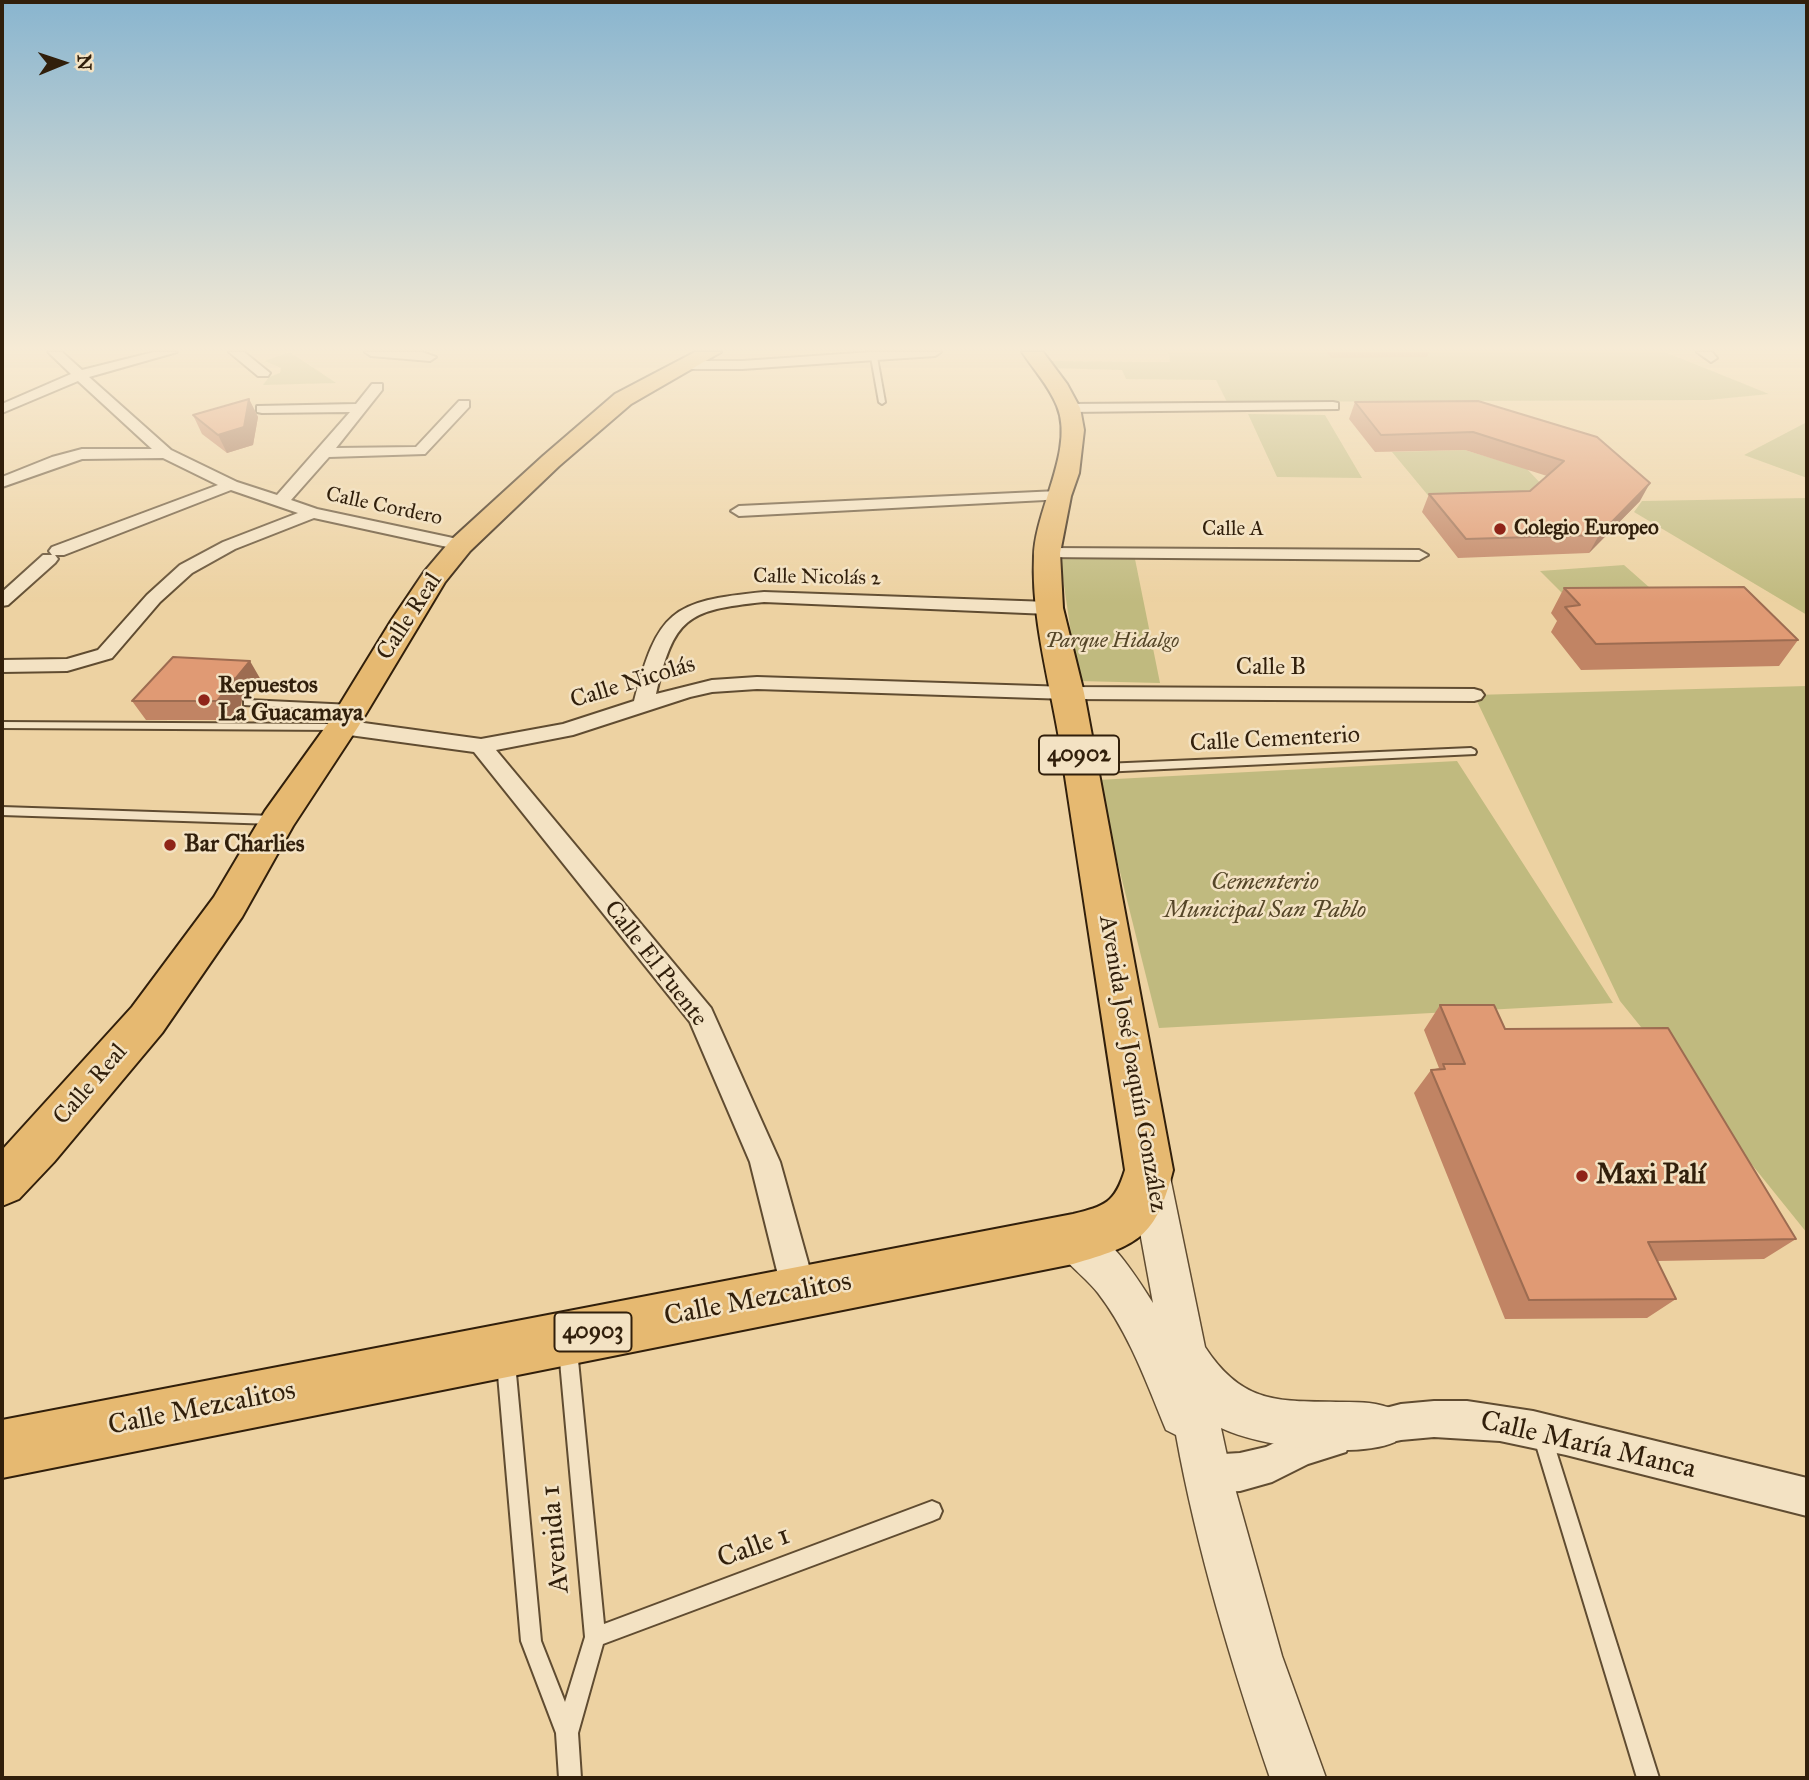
<!DOCTYPE html>
<html>
<head>
<meta charset="utf-8">
<style>
	body { margin:0 }
	#map { position:relative; width:1809px; height:1780px; overflow:hidden; background:#edd2a2; font-family:"IM FELL Great Primer",serif }
	canvas { display:block }
	.frame { position:absolute; inset:0; border:4px solid #311f0b; pointer-events:none }
	.north { position:absolute; left:28px; top:28px; width:70px; height:70px; -webkit-text-stroke:5px #f3e2c3; paint-order:stroke; rotate:88deg; font-size:19px; font-weight:700; line-height:28px; text-align:center; color:#311f0b }
	.north::after { content:''; display:block; margin:auto; width:24px; height:32px; background:#311f0b; clip-path:polygon(50% 0,100% 100%,50% 72%,0 100%) }
</style>
</head>
<body>
<div id="map">
<canvas width="1809" height="1780"></canvas>
<div class="frame"></div>
<div class="north">N</div>
</div>
<script>
const g = document.querySelector('canvas').getContext('2d');
g.lineJoin = 'round';
function fill(path, color) {
  g.fillStyle = color;
  g.fill(path, 'evenodd');
}
function trace(path, color, width, dash) {
  g.strokeStyle = color;
  g.lineWidth = width;
  g.lineCap = dash ? 'butt' : 'round';
  g.setLineDash(dash || []);
  g.stroke(path);
}
function drawText(font, color, halo, rows, align = 'center') {
  g.font = font + ' "IM FELL Great Primer",serif';
  g.lineWidth = 5;
  g.setLineDash([]);
  g.textBaseline = 'middle';
  g.strokeStyle = halo;
  g.fillStyle = color;
  for (const [text, x, y, turn = 0] of rows) {
    g.save();
    g.translate(x, y);
    g.rotate((+turn || 0) * Math.PI / 180);
    g.textAlign = isNaN(turn) ? turn : align;
    if (halo) g.strokeText(text, 0, 0);
    g.fillText(text, 0, 0);
    g.restore();
  }
}
const green = new Path2D(`
	M290,352l46,31 -73,2 6,-8 11,-4 1,-5 -17,-7z
	M1168,352h497l104,42 -61,6 -481,2 -11,-22 -90,-1 -4,-9 -71,-2 -3,-7 122,1z
	M1248,414l77,1 37,63 -85,-1z
	M1807,422v56l-63,-23z
	M1465,450l62,19 18,19 -24,21 -80,2 -49,-59z
	M1807,498v117l-173,-103 8,-11z
	M1060,558l75,1 25,124 -82,-2z
	M1624,565l34,30 -87,7 -31,-31z
	M1807,686v547l-187,-232 -146,-306z
	M1457,761l156,242 -454,25 -62,-248z`);
const service = new Path2D(`
	M874,355l3,2 8,45 -3,2 -3,-2 -8,-45z
	M248,700l104,5 5,3 -5,3 -108,-6v-4z
	M2,722l340,2 5,3 -5,3 -340,-2z
	M1471,748l4,2 1,2 -1,2 -394,19 -5,-4 5,-4z
	M2,807l272,9 6,4 -6,4 -272,-9z
	M568,1341l6,3 3,6 27,274 328,-123 7,3 3,7 -3,7 -7,3 -329,123 -25,89 3,45h-22l-3,-45 -35,-92 -24,-278 3,-6 6,-3 6,3 3,6 26,278 24,61 20,-65 -26,-287 3,-6z
	M1542,1426l6,3 3,6 108,343h-22l-104,-343 3,-6z`);
const minor = new Path2D(`
	M48,352h14l20,18 72,-18h23l-88,25 82,73 66,32 40,13 73,-83 -88,1 -5,-1v-6l99,-2 16,-20h10v6l-46,58 80,-1 43,-46h10v6l-44,47 -96,3 -38,43 26,9 150,32 2,4 -8,5 -147,-32 -79,31 -43,24 -32,29 -48,56 -45,13 -65,1v-12l65,-1 31,-9 49,-55 33,-30 43,-23 75,-29 -67,-23 -167,65h-9l3,4 -3,4 -47,42 -6,1v-14l41,-37h9l-3,-4 3,-4 166,-62 -55,-27 -81,1 -80,28v-10l50,-20 30,-8h70l-74,-68 -76,32v-9l69,-30z
	M229,352h15l26,21 -2,3h-10z
	M365,352h57l14,5 -6,4 -59,-5z
	M871,352h70l-6,4 -193,13h-56l-7,-4 7,-4h56z
	M1697,352h15l5,6 -6,4z
	M1333,402l5,1v6l-269,3 -7,-4 7,-4z
	M1058,491l6,2 2,3 -2,3 -325,17 -8,-5 8,-5z
	M1047,548l372,2 9,5 -9,5 -378,-3 -3,-4 3,-4z
	M764,592l285,10 9,6 -9,6 -285,-12c-78,8 -90,16 -108,92l56,-14 45,-3 311,10 406,2 7,2 3,4 -3,4 -7,2 -406,-2 -311,-10 -45,3 -22,5 -117,38 -77,15 215,258 69,154 36,129 -5,12 -12,5 -12,-5 -5,-12 -32,-129 -60,-140 -216,-270 -132,-18 -7,-2 -3,-5 3,-5 7,-2 139,19 82,-15 71,-23c24,-89 36,-100 130,-109z
	M1434,1401h33l66,10 274,67v38l-241,-61 -66,-14 -66,-4 -33,3 -33,7 -13,-5 -5,-13 5,-13 46,-12z
	M1333,1421l13,5 5,13 -5,13 -38,12 -36,18 -32,9 -33,2 -13,-6 -6,-13 6,-13 13,-6 33,-2 26,-6 35,-17z`);
const tertiary = new Path2D(`
	M1149,1154l14,5 6,13 36,175c38,58 74,54 137,55 20,0 35,0 53,8l7,16 -7,16c-39,17 -135,5 -174,-14l10,46 51,182 44,122h-56c-38,-112 -73,-227 -94,-343l-10,-5c-19,-46 -37,-97 -68,-137 -15,-19 -36,-31 -46,-54l6,-14 15,-6c37,15 59,51 80,84l-24,-131 6,-13z`);
const primary = new Path2D(`
	M695,352h26l-90,52 -72,62 -89,85 -25,31 -87,145 -65,99 -51,91 -80,116 -108,129 -35,37 -17,7v-56l130,-143 82,-110 51,-86 64,-89 62,-101 33,-49 28,-33 91,-83 72,-62z
	M1022,352h21l24,32 13,24 4,22 -5,43 -8,23 -11,57 3,55 21,85 89,477c-17,68 -35,75 -100,94l-1071,214v-58l1071,-206c32,-8 42,-11 52,-44 -21,-140 -43,-280 -64,-420 -10,-64 -30,-129 -27,-194 1,-46 41,-107 23,-150 -8,-20 -23,-36 -35,-54z`);
const wall = new Path2D(`
	M1327,352h102l-2,5 -96,1z
	M249,399l9,18 -5,28 -26,8 -25,-19 -9,-19z
	M1478,401l162,100 -51,52 -131,5 -36,-46 7,-18 101,-3 17,-15 -82,-26 -90,2 -26,-33 6,-17z
	M1564,588l234,52 -19,26 -198,4 -30,-38 6,-11 -6,-8z
	M261,680l-14,18 -5,1 -1,6 -12,15h-83l-14,-19z
	M1440,1005l65,24 291,210 -32,20 -107,2 19,38 -29,19 -142,1 -91,-226 17,-23 8,-2 -15,-38z`);
const shadedWall = new Path2D(`
	M249,399l9,18 -5,28 -26,8 -9,-18z
	M1650,483l-10,18 -51,52 10,-18z
	M250,661l11,19 -14,18 -5,1 -1,6 -12,15 -12,-19 13,-21z`);
const building = new Path2D(`
	M249,399l-5,28 -26,8 -25,-20z
	M1478,401l119,36 53,46 -51,52 -133,4 -37,-45 101,-3 34,-30 -91,-29 -92,3 -26,-33z
	M1744,587l54,53 -202,4 -31,-37 15,-2 -16,-17z
	M173,657l77,4 -14,17 -6,2v5l-13,16h-85z
	M1440,1005h54l11,24 163,-1 128,211 -148,3 28,57 -147,1 -98,-230 14,-1 -2,-5h22z`);
const markers = [
	[1500,529,7,"#8f2418"],
	[204,700,7,"#8f2418"],
	[170,845,7,"#8f2418"],
	[1582,1176,7,"#8f2418"]
];
const farStreetnames = [
	["Calle Cordero",384,507,12],
	["Calle A",1233,530],
	["Calle Nicolás 2",817,578,1]
];
const farPoinames = [
	["Colegio Europeo",1514,529]
];
const farParknames = [
	["Parque Hidalgo",1112,642]
];
const shields = [
	[1079,755,80],
	[593,1332,77]
];
const shieldNames = [
	["40902",1079,755],
	["40903",593,1332]
];
const streetNames = [
	["Calle Real",410,617,-57],
	["Calle B",1271,668],
	["Calle Nicolás",633,683,-17],
	["Calle Cementerio",1275,740,-3],
	["Calle El Puente",655,964,52],
	["Avenida José Joaquín González",1132,1064,80],
	["Calle Real",91,1085,-49]
];
const poiNames = [
	["Repuestos",218,686],
	["La Guacamaya",218,714],
	["Bar Charlies",184,845]
];
const parkNames = [
	["Cementerio",1265,883],
	["Municipal San Pablo",1265,911]
];
const nearPoinames = [
	["Maxi Palí",1596,1176]
];
const nearStreetnames = [
	["Calle Mezcalitos",758,1300,-11],
	["Calle Mezcalitos",202,1409,-11],
	["Calle María Manca",1588,1446,13],
	["Avenida 1",556,1539,-95],
	["Calle 1",754,1548,-20]
];
fill(green, '#c0ba7f');
trace(service, '#604c31', 4);
trace(minor, '#604c31', 4);
trace(tertiary, '#604c31', 3);
trace(primary, '#311f0b', 4);
fill(service, '#f3e2c3');
fill(minor, '#f3e2c3');
fill(tertiary, '#f3e2c3');
fill(primary, '#e6b971');
fill(wall, '#c18464');
fill(shadedWall, '#9d6c51');
fill(building, '#e09a74');
trace(building, '#9d6c51', 2);
const sky = g.createLinearGradient(0, 0, 0, 602);
sky.addColorStop(0, '#89b5cf');
sky.addColorStop(0.58, '#f7ebd5');
sky.addColorStop(1, '#f7ebd500');
g.fillStyle = sky;
g.fillRect(0, 0, 1809, 602);
for (const [x, y, r, color] of markers) {
  const dot = new Path2D();
  dot.arc(x, y, r, 0, 2 * Math.PI);
  g.fillStyle = color;
  g.fill(dot);
  trace(dot, '#f3e2c3', 2.5);
}
drawText('21px', '#311f0b', '#f3e2c3', farStreetnames);
drawText('bold 21px', '#311f0b', '#f3e2c3', farPoinames, 'left');
drawText('italic 21px', '#554628', '#f3e2c3', farParknames);
for (const [x, y, w] of shields) {
  const box = new Path2D();
  box.roundRect(x - w / 2, y - 19.5, w, 39, 5);
  g.fillStyle = '#f3e2c3';
  g.fill(box);
  trace(box, '#311f0b', 2);
}
drawText('bold 23px', '#311f0b', null, shieldNames);
drawText('24px', '#311f0b', '#f3e2c3', streetNames);
drawText('bold 24px', '#311f0b', '#f3e2c3', poiNames, 'left');
drawText('italic 24px', '#554628', '#f3e2c3', parkNames);
drawText('bold 28px', '#311f0b', '#f3e2c3', nearPoinames, 'left');
drawText('28px', '#311f0b', '#f3e2c3', nearStreetnames);
</script>
</body>
</html>
